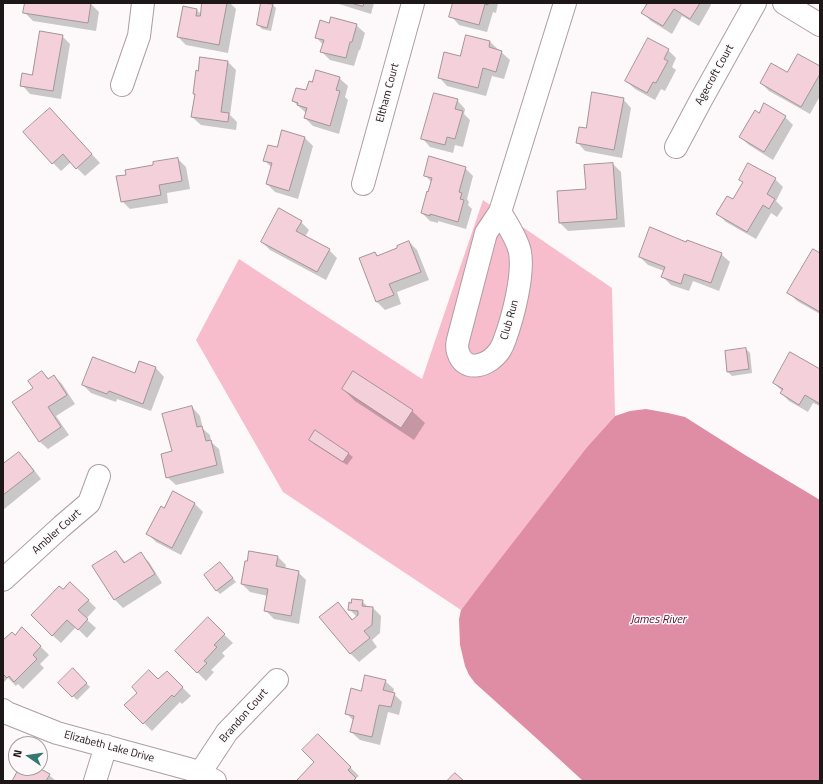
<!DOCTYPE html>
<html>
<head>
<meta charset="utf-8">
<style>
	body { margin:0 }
	#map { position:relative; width:823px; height:784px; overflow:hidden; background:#fdf9fa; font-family:"Titillium Web",sans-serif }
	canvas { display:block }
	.frame { position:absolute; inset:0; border:4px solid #1d1718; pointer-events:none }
	.north { position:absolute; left:8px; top:736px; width:40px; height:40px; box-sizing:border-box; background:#fdf9fa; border:1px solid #a39fa0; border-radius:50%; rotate:283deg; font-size:11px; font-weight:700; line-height:16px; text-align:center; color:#1d1718 }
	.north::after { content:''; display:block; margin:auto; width:14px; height:18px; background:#33786c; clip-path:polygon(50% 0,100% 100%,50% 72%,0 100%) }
</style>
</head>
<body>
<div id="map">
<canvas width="823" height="784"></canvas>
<div class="frame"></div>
<div class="north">N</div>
</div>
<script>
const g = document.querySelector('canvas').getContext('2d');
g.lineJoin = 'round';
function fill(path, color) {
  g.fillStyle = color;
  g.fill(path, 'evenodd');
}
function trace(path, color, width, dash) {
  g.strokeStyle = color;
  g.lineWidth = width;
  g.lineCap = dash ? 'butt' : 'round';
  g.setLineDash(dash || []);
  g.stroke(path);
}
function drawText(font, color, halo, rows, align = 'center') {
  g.font = font + ' "Titillium Web",sans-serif';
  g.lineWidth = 3;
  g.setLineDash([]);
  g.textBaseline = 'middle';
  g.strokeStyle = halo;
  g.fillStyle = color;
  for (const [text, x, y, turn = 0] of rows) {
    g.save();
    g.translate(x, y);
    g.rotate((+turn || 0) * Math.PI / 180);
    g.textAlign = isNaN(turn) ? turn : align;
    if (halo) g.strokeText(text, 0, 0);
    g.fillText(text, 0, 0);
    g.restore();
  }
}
const green = new Path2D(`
	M483,200l129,88 3,128 -28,31 -101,130 -25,33 -178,-118 -87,-152 43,-81 183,120z`);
const water = new Path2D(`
	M646,409l22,4 17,4 60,38 75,45v281h-237l-49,-45 -59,-53 -6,-8 -4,-9 -5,-21 -1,-26 2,-9 25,-33 101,-130 28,-31 15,-5z`);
const shadow = new Path2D(`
	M26,3h64l9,9 -3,19 -63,-10 -8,-8z
	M203,3h27l6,6 -8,44 -42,-8 -8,-8 5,-30 14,3 4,4z
	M262,3l10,1 4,4 -5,23 -9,-2 -4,-4z
	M337,3h37l-3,11 -32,-10z
	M454,3h44l-2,10 -3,-1 -6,20 -28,-7 -8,-9z
	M644,3h66l1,2 -12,21 -17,-10 -10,18 -21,-13 -8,-8 4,-7z
	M330,24l26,1 9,8 -5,17h-1l-5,16 -24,-6 -9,-9 2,-6 -6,-7z
	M62,36l8,8 -9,55 -31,-5 -8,-9 11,-9z
	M467,36l23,6 20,18 -6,19 -12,-3 -6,20 -39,-10 -8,-9 22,-20z
	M668,50l8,8 -4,9 4,3 -11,21 -4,-2 -6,11 -20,-11 -9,-8z
	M200,58l28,4 8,8 -6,45 7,7 -1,8 -35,-5 -9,-8 3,-22 -1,-2z
	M820,68v28l-10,18 -41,-23 -8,-8z
	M339,78l9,8 -3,11 3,3 -9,34 -26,-8 -8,-8 1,-5 -13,-12 14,-9 6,-9z
	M623,99l8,9 -9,50 -37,-7 -8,-9 9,-13z
	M457,100l8,9 -1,5 6,6 -7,27 -8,-2 -2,8 -23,-6 -8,-9z
	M759,114l26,3 8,8 -20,35 -24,-15 -9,-8z
	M58,117l42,46 -15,13 -14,-14 -10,9 -8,-8z
	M283,132l22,6 8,8 -15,53 -23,-7 -8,-8 5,-16 -8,-8 14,-11z
	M178,159l8,8 4,22 -23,4 1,10 -38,6 -8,-8 5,-26 28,-10z
	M613,164l8,8 4,55 -57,4 -8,-8 27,-33z
	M465,168l8,8 -6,23 2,3 -1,3 4,4 -6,20 -28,-8v2l-8,-2 -8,-8 10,-30 -7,-8z
	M740,179h35l8,8 -7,14 7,7 -6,9 -6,-4 -15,26 -30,-17 -9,-9 16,-13 10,-17z
	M301,222l8,8 -4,7 24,13 8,8 -11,22 -56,-30 -8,-8z
	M671,237l50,17 9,8 -11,29 -26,-10 -4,10 -18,-6 -9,-9 2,-5 -16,-6 -8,-8z
	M409,242l8,8 12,30 -32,12 4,12 -16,6 -8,-8 -2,-49 4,4 19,-8z
	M820,254v60l-23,-13 -8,-8z
	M746,349l4,4 2,20 -20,3 -4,-4z
	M139,362l17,6 8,9 -13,34 -34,-12 -1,3 -25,-9 -8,-8 52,-11z
	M820,370v36l-7,-3 -5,9 -19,-11 -8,-8 1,-2 -8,-8z
	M42,372l7,7 5,-3 8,8 13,20 -19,12 13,19 -21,14 -9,-8 -4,-52z
	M343,389l69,22 13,12 -11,17 -59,-39z
	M192,407l8,9 3,13 7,6 1,7 8,7 5,24 -48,12 -9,-8 6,-25z
	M316,432l33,22 4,3 -6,8 -33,-21 -3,-4z
	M19,453l8,8 14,18 -38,31v-44z
	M173,492l22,12 8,8 -22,43 -25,-13 -8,-8 16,-25z
	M116,552l10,11 14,-9 9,8 13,21 -39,25 -8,-8 -22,-33z
	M278,557l8,8 -1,4 13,3 8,8 -7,44 -25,-5 -8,-8 2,-15 -18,-4 -8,-8z
	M224,567l12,15 -16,12 -4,-4z
	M63,590l25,10 8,8 -10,11 10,9 -9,10 -11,-11 -15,16 -21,-19z
	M362,601l6,6 5,1 8,8 -1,17 -8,7 5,7 -18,15 -8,-8 -30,-37 17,-14 15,17 4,-3 -8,-8z
	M208,619l25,24 -11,10 3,3 -14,14 3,2 -8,9 -30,-30z
	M22,628l27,27 -9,9 4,4 -21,21 -5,-5 -2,2 -8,-8 -4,4 -1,-2v-38l12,-6z
	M73,669l17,18 -13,13 -18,-17z
	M167,672l24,24 -9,8 -2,-2 -28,29 -26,-26 32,-24z
	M385,681l9,8 -1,4 9,9 -3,13 -11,-3 -8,33 -20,-5 -9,-8 3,-11 -8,-8 16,-21z
	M318,735l41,41 -4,3 2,2h-60l19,-19z
	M16,764v4h21l12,7 7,6h-43l5,-9 -4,-4z`);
const building = new Path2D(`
	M25,3h66l-3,20 -65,-10z
	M202,3h25l-8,42 -42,-8 6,-31 14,3 -1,7h4z
	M261,3l12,1 -6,24 -10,-3z
	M351,3h13l-1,3z
	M453,3h35v2l-3,-1 -6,21 -30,-8z
	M645,3h55l-10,16 -16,-10 -11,17 -22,-13 6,-9z
	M331,17l26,7 -5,18h-2l-4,16 -26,-6 4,-12 -9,-2 5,-18 9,3z
	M40,31l23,4 -10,56 -33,-5 2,-13 10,2z
	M466,35l24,6 -1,6 13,4 -6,21 -13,-4 -5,20 -40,-10 6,-26 16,4z
	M648,38l21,11 -5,10 4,2 -12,22 -3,-1 -6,11 -22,-12z
	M798,54l22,12v8l-19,33 -41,-24 11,-20 16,9z
	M200,57l28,4 -7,51 8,1 -1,9 -37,-5 4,-23h-2l3,-24 2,1z
	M316,70l24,7 -4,13 4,1 -10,35 -26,-8 3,-10 -10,-3 1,-2 -6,-2 4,-13 10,2 3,-9 3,1z
	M592,92l32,6 -10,52 -38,-7 3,-16 7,1z
	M434,93l24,6 -3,10 8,2 -8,28 -8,-2 -2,8 -24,-6z
	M764,103l22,13 -22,36 -25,-15 16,-27 4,3z
	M50,108l42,46 -16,15 -13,-15 -11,10 -29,-32z
	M282,130l23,7 -16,54 -23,-7 6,-21 -9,-2 5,-16 9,2z
	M429,156l37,11 -7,25 3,1 -2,6 4,1 -6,22 -28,-8v2l-9,-3 6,-22 1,1 4,-14 -8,-2z
	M178,158l4,23 -23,4 2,10 -40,7 -5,-26 10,-1 -1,-5 28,-5v-3z
	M613,163l4,56 -58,4 -2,-32 29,-2 -2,-24z
	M748,163l28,15 -9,16 8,5 -6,10 -6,-4 -16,27 -31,-18 11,-18 6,3 10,-17 -4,-2z
	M279,208l23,13 -6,10 34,18 -13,23 -56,-30z
	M650,227l36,15 1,-2 35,13 -11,30 -27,-9 -3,10 -20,-7 4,-10 -26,-10z
	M409,241l12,31 -32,12 5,11 -18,7 -17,-44 16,-6 2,4 20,-8v-2z
	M813,249l7,4v59l-33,-19z
	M746,348l3,21 -22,3 -2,-21z
	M790,352l30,17v35l-15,-9 -6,10 -19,-12 3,-4 -10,-6z
	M93,357l42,16 4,-12 17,6 -13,37 -34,-13 -2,3 -25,-9z
	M42,371l6,8 6,-4 13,20 -19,12 13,20 -22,15 -27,-40 21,-14 -5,-7z
	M353,371l60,39 -12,18 -59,-39z
	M192,406l5,21 5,-1 4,15 5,-1 6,25 -51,13 -5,-24 11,-3 -10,-37z
	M315,430l34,23 -6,9 -34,-22z
	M19,452l15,19 -31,24v-31z
	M173,491l22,12 -23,45 -26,-14 15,-28 3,2z
	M116,551l8,12 17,-11 14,22 -41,26 -22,-34z
	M249,551l29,5 -2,10 23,5 -8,45 -27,-5 4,-22 -27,-5 4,-23h2z
	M220,562l13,16 -17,13 -12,-16z
	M70,582l19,18 -11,10 10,9 -10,11 -11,-10 -15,16 -21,-21 28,-29 4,3z
	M352,599l11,1 -1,6 11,1 -1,18 -8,6 6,7 -20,16 -31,-37 19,-15 14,18 6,-5v-4l-10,-1 1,-8 2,1z
	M208,617l17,17 -11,11 3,2 -13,14 3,2 -10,10 -22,-22z
	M22,627l19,19 -8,9 4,4 -23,23 -5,-6 -2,2 -4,-4v-34l9,-8 3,3z
	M73,668l14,15 -15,14 -14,-14z
	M149,670l9,9 9,-8 16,16 -9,10 -2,-2 -29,29 -19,-19 13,-12 -5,-6z
	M365,675l21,5 -3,10 12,3 -4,14 -12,-2 -7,32 -22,-5 4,-16 -9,-2 6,-26 10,3z
	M318,734l33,33 -3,3 8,8 -3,3h-57l18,-19 -12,-12z
	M16,762v6h23l11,6 -4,7h-34l6,-11 -5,-2z
	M455,773l9,8h-17z`);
const minor = new Path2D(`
	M784,3l36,22
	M122,85l17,-49 4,-33
	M676,147l25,-47 54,-97
	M363,184l50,-181
	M500,212c7,12 17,26 20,40 4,23 -7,65 -15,87 -1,3 -3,8 -5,11 -10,15 -35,25 -42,2 -1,-3 -1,-8 0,-12l28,-107 14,-21 65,-209
	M3,580l59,-54 27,-23 10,-27
	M3,710l4,3 50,20 132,36 11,4 15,8
	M200,773l27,-41 50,-52
	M95,781l11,-35`);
const streetNames = [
	["Agecroft Court",715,75,-61],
	["Eltham Court",388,93,-75],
	["Club Run",510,320,-74],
	["Ambler Court",57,532,-42],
	["Brandon Court",244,716,-49],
	["Elizabeth Lake Drive",109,747,15]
];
const waterNames = [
	["James River",658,620]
];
fill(green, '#f7bdcd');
fill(water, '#df8ca5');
fill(shadow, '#0003');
fill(building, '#f4d0da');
trace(building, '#a59398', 1);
trace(minor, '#af9da2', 24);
trace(minor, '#fff', 22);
drawText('11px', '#1d1718', '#fdf9fa', streetNames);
drawText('italic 12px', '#580f2e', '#fdf9fa', waterNames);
</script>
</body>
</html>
